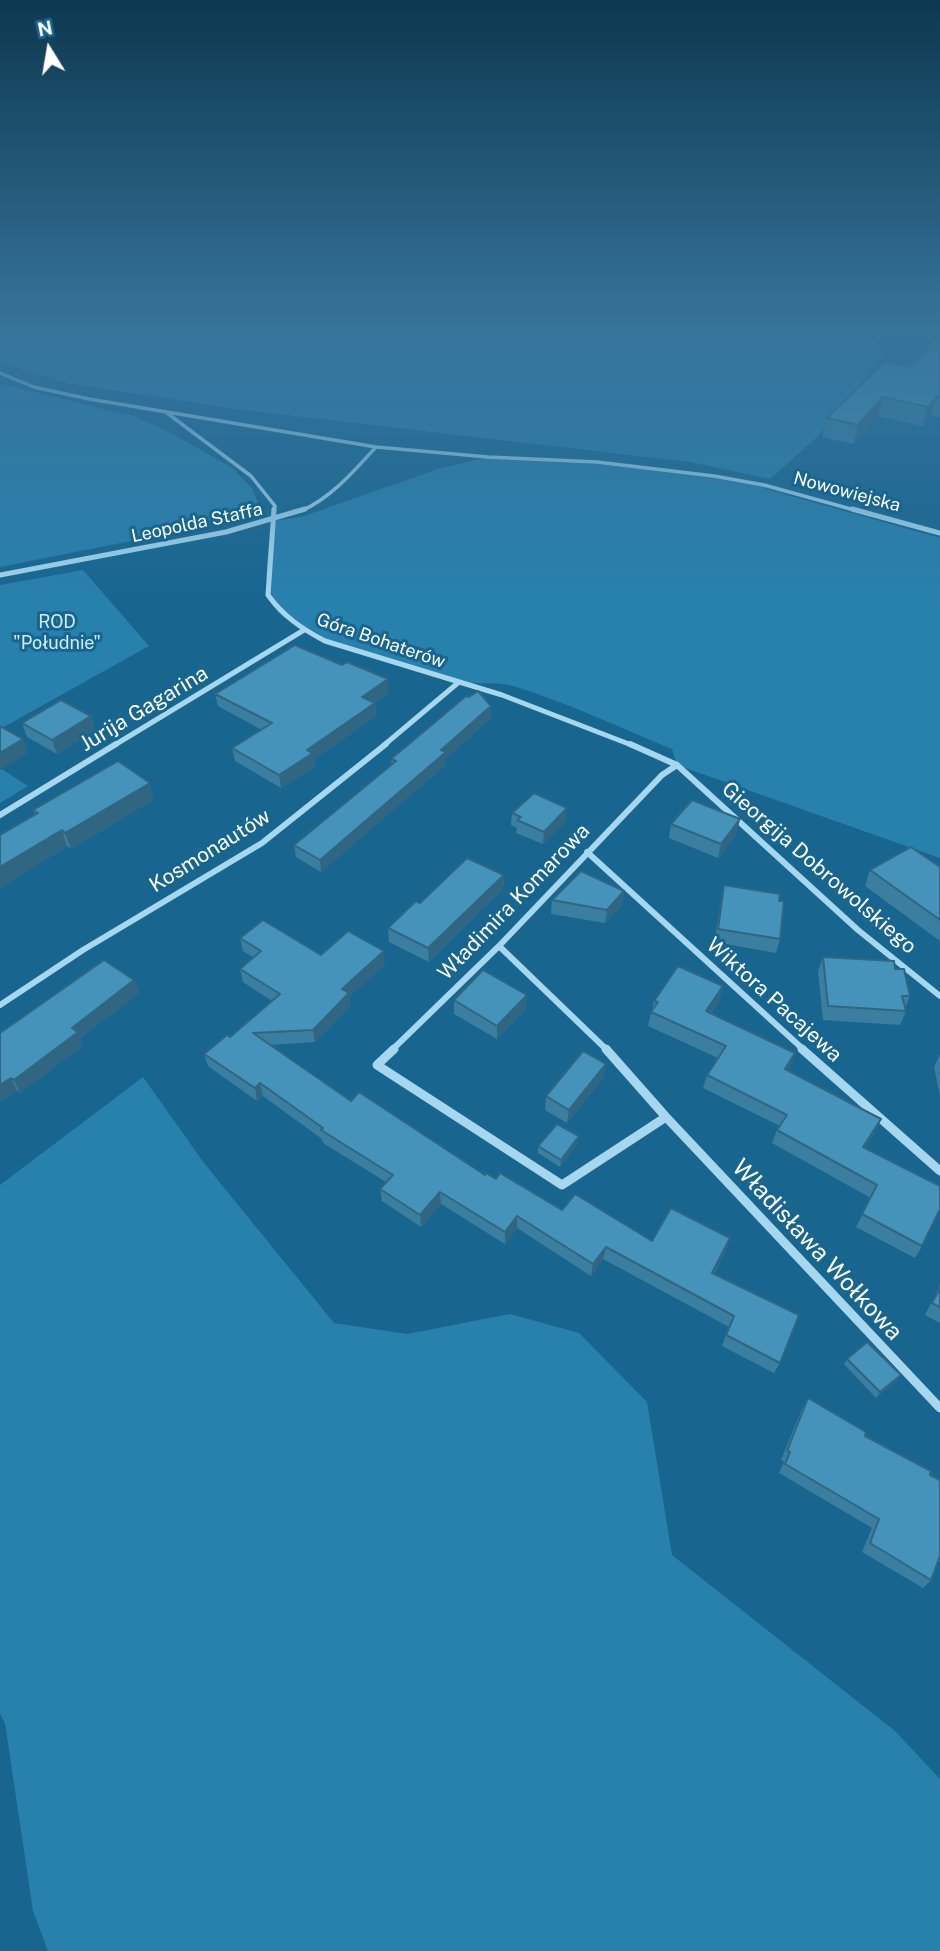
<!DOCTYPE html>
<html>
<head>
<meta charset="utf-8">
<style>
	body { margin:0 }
	#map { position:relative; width:940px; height:1951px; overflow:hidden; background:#186690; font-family:"Public Sans",sans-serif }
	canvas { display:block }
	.north { position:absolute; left:14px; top:14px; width:70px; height:70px; -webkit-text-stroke:5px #186690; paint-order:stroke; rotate:349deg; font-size:19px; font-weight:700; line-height:28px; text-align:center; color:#fff }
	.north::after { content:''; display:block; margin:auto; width:24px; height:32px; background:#fff; clip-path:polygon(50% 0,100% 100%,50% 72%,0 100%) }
</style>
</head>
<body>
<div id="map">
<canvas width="940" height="1951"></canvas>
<div class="north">N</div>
</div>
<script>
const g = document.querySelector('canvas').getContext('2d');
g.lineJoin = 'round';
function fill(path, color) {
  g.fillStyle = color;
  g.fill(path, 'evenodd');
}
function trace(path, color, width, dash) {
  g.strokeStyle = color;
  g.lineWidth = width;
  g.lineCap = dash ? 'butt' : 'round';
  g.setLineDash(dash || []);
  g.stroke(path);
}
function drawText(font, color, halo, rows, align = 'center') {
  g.font = font + ' "Public Sans",sans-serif';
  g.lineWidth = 6;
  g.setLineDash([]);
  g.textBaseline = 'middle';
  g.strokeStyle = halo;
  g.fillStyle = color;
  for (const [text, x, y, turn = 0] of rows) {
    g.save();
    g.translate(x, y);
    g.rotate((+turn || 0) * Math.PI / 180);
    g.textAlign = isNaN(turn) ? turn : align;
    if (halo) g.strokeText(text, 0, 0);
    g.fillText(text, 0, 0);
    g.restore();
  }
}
const green = new Path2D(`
	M10,328h877l-11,17 9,8 -67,83 -48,43 -80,-17 -447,-52 -177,-27 -66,-21v-32z
	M0,384l133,32 32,14 66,37 21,21 9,22 -5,6 -256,51z
	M488,457c92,4 184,11 276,28l2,4 174,49v320l-263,-93 -5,-16c-52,-21 -105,-47 -159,-63 -17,-5 -36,-1 -54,-4 -32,-6 -165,-48 -183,-72 -17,-22 -6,-63 -4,-89l29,-4 137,-48z
	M83,570l66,76 -149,83v-144z
	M0,768l28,18 -28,17z
	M143,1077l61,86 130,160 73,11 103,-20 69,19 68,69 25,153 223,176 45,48v172h-892l-15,-40 -28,-188 -5,-9v-529z`);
const minorFar3 = new Path2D(`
	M0,373l34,14 55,12 287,48 112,10 109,5 117,14 50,9 94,26
	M167,413l84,63 24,30 -1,5
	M301,511c30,-13 53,-40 75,-64`);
const minorFar2 = new Path2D(`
	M274,509l-6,86c15,21 34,34 57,46l177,54 132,51
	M852,509l88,24
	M0,575l226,-43 79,-23
	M113,746l191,-116
	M383,746l76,-64`);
const minorFar1 = new Path2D(`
	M630,744l47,21 181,165 82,66
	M0,815l116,-71
	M587,852l217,198
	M499,946l108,104
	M0,1005l83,-55 179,-107 124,-99
	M392,1050l107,-104 163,-171 15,-10`);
const minor = new Path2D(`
	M394,1049l-17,16 185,120 104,-68
	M606,1049l60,68 274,291
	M802,1049l138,122`);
const wall = new Path2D(`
	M940,332v84l-1,1 -8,-1 -9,10 -44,-10 -25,28 -31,-7 5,-19 84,-51z
	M389,692l-15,11h1l1,13 -62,43 1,7 -34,22 -46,-27 -3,-13 30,-18 -44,-24 -3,-12z
	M491,706v12l-45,40v6l-125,108 -25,-15 -2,-12 98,-81 -1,-5z
	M91,716l4,14 -38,24 -30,-17 -5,-14z
	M154,799l-83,50 -4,-3 -67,42v-53l35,-20 -2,-5z
	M512,813l54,8 -23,23 -27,-11 1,-5 -6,-3z
	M671,824l66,9 -19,25 -49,-20z
	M940,867v74l-75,-55 5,-16z
	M504,875l-1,14 -74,73 -40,-20 -1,-14 32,-25z
	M724,885l55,16 1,38 -4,14 -62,-11z
	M624,891l-2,14 -17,18 -54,-9 1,-14z
	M240,938l81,17 64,9 -36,33 1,9 -35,36 -45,3 81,56 134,74 11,4 66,31 90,31 74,9 -12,24 66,89 -6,10 -52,-27 7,-19 -126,-68 -12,17 -74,-48 -12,16 -64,-40 -20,23 -39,-26 -2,-12 6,-7 -63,-39 -1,-4 -59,-43 -6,5 -49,-35 -4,-12 26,-17 42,-36 -29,-19 -3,-13 13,-12 -10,-6z
	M823,957l72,12 15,27 -5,12 1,3 -6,14 -77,-5 -5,-49z
	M134,980l5,13 -59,45 3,7 -63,48 -3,-3 -17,12v-69z
	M723,986l-3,13 -9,14 84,40 -7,17 87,62 -10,16 57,98 -7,12 -59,-31 15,-29 -99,-55 5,-13 3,-4 -77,-38 4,-13 11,-17 -70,-32 6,-25z
	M454,1000l72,8 -29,31 -43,-25z
	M940,1054v42l-6,-29z
	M604,1077l-37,46 -22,-13 1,-14z
	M578,1143l-18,24 -22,-14v-7z
	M940,1285v38l-15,-8z
	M847,1359l50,21 -21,18 -32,-34z
	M808,1398l57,38 75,44v82l-2,-1 -7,19 -8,8 -61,-36 10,-24 -93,-55 5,-11 -3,-2 21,-51z`);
const shadedWall = new Path2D(`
	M883,397l-5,19 -25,28 5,-19z
	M937,397l-6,19 -9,10 6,-19z
	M388,679l1,13 -26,18 -1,-13z
	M375,703l1,13 -62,43 1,7 -34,22 -2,-13 28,-25z
	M491,706v12l-45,40v6l-125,108 -1,-12z
	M91,716l4,14 -38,24 -5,-14z
	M23,739l5,14 -28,17v-17z
	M150,783l4,16 -83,50 -6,-16z
	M567,808l-1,13 -23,23 1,-12z
	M740,819l-3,14 -19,25 3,-14z
	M62,830l5,16 -67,42v-21z
	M504,875l-1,14 -74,73 -1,-14z
	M624,891l-2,14 -17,18 2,-13z
	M384,951l1,13 -36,33 1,9 -35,36 -2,-12 29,-41z
	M134,980l5,13 -59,45 3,7 -63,48 -6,-13 58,-52z
	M723,986l-3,13 -17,25 3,-13z
	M527,995l-1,13 -29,31v-13z
	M795,1053l-4,13 -10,16 4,-13z
	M606,1064l-2,13 -37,46 2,-13z
	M11,1078l6,12 -17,12v-17z
	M260,1083l3,13 -6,5 -2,-13z
	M881,1119l-6,13 -17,28 5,-13z
	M579,1136l-1,7 -18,24 1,-7z
	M440,1192l1,12 -20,23 -1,-12z
	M517,1216v12l-12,16v-12z
	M730,1238l-4,12 -18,34 4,-11z
	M606,1247l-3,12 -12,17 2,-12z
	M901,1375l-4,5 -21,18 4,-6z`);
const building = new Path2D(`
	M940,332v65h-3l-9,10 -45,-10 -25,28 -31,-7 57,-56 27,5z
	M295,645l47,20 5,-3 41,17 -26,18 13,6 -68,47 6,3 -34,22 -47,-27 40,-25 -57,-29z
	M478,691l13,15 -50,44 5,2 -126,108 -26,-15 102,-84 -5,-2 75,-63 3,1z
	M61,700l30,16 -39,24 -30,-17z
	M0,726l23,13 -23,14z
	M118,761l32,22 -85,50 -3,-3 -62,37v-32l38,-22 -5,-3z
	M534,793l33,15 -23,24 -27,-12 4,-3 -9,-4z
	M692,800l48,19 -19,25 -50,-20z
	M911,847l29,20v53l-70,-50z
	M467,858l37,17 -76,73 -40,-20 28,-27 4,2z
	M581,871l43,20 -17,19 -55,-10z
	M724,885l56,9 -1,7h5l-4,38 -62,-10z
	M263,920l58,35 27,-24 36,20 -42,38 7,4 -36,37 -60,3 98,68 8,-9 126,83 1,-2 10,6 4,-6 62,37 13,-16 77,47 19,-33 59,30 -18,35 87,42 -19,48 -54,-28 8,-19 -128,-69 -13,17 -76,-48 -12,16 -65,-40 -20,23 -40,-26 13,-14 -72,-45 2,-2 -63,-45 -5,5 -51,-34 23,-19 3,2 50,-43 -40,-25 21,-18 -21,-13z
	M823,957l71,4 1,8h9l6,27h-8l4,15 -78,-5z
	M104,960l30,20 -62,48 6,4 -64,48 -3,-2 -11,7v-52z
	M678,966l45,20 -17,25 89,42 -10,16 96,50 -18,28 77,39v23l-18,37 -60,-32 15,-29 -100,-55 10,-15 -80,-40 19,-29 -75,-34 7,-10 -4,-1z
	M483,970l44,25 -30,31 -43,-26z
	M583,1051l23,13 -37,46 -23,-14z
	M557,1124l22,12 -18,24 -23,-14z
	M940,1288v19l-8,-4z
	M867,1342l34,33 -21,17 -33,-33z
	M808,1398l58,34 -1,4 66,35 -1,4 10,5v76l-9,24 -61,-37 9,-24 -94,-55 5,-12 -3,-1z`);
const farStreetnames = [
	["Nowowiejska",847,492,15],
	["Leopolda Staffa",197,523,-12],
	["Góra Bohaterów",381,641,19]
];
const farParknames = [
	["ROD",57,622],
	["\"Południe\"",57,643]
];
const streetNames = [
	["Jurija Gagarina",144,709,-31],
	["Kosmonautów",210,851,-32],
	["Gieorgija Dobrowolskiego",819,868,41],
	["Władimira Komarowa",514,902,-46],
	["Wiktora Pacajewa",774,1000,42]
];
const nearStreetnames = [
	["Władisława Wołkowa",817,1250,47]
];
fill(green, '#2880ad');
trace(minorFar3, '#a6d7ef', 3.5);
trace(minorFar2, '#a6d7ef', 5);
trace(minorFar1, '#a6d7ef', 6);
trace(minor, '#a6d7ef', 9);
fill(wall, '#3b7ea0');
fill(shadedWall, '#306682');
fill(building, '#4592ba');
trace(building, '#306682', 2);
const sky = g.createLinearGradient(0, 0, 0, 601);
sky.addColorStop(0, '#0d384f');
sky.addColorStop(0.55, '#37749c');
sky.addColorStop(1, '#37749c00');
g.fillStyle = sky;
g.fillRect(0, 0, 940, 601);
drawText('18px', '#fff', '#186690', farStreetnames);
drawText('18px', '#ccebfb', '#186690', farParknames);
drawText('21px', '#fff', '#186690', streetNames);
drawText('24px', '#fff', '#186690', nearStreetnames);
</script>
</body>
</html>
